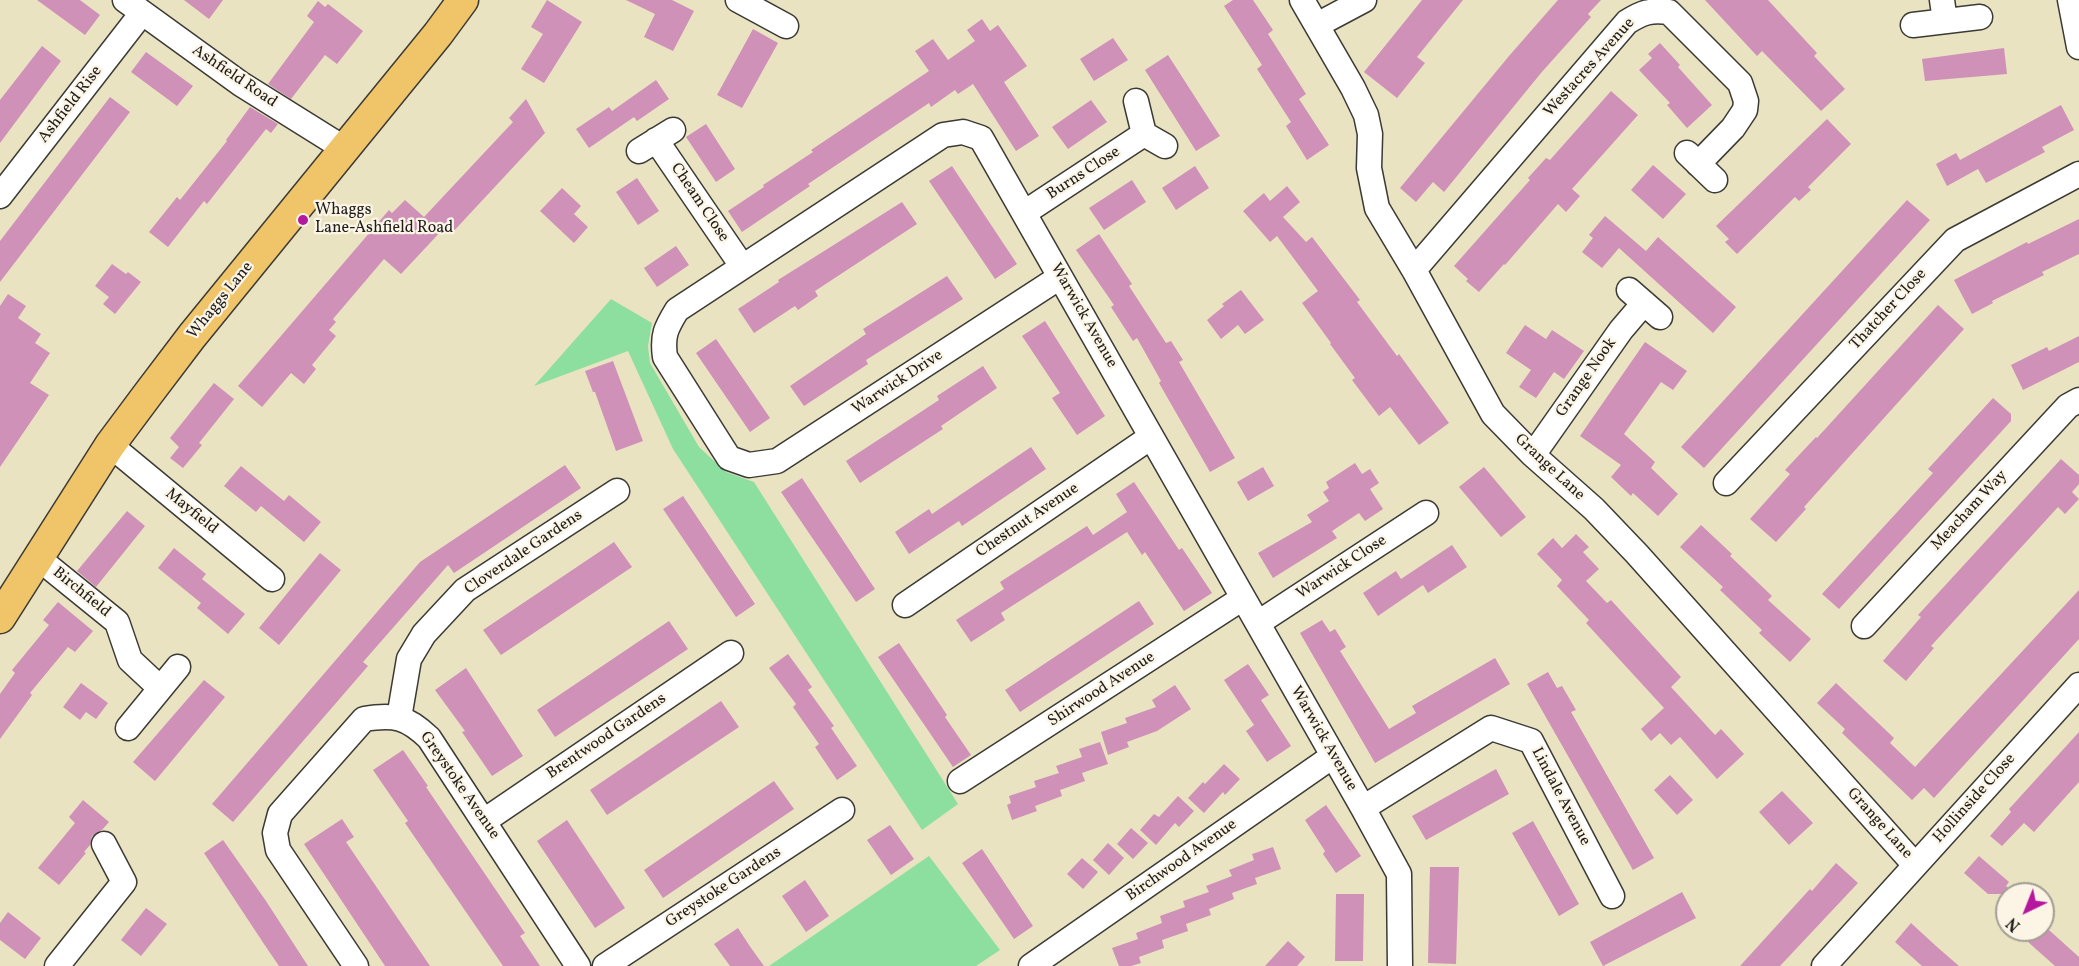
<!DOCTYPE html>
<html>
<head>
<meta charset="utf-8">
<style>
	body { margin:0 }
	#map { position:relative; width:2079px; height:966px; overflow:hidden; background:#e9e3c1; font-family:Vollkorn,serif }
	canvas { display:block }
	.north { position:absolute; left:1995px; top:882px; width:60px; height:60px; box-sizing:border-box; background:#fcf5e5; border:2px solid #a29e95; border-radius:50%; rotate:223deg; font-size:16px; font-weight:700; line-height:24px; text-align:center; color:#1c1c1c }
	.north::after { content:''; display:block; margin:auto; width:21px; height:27px; background:#b5179e; clip-path:polygon(50% 0,100% 100%,50% 72%,0 100%) }
</style>
</head>
<body>
<div id="map">
<canvas width="2079" height="966"></canvas>
<div class="north">N</div>
</div>
<script>
const g = document.querySelector('canvas').getContext('2d');
g.lineJoin = 'round';
function fill(path, color) {
  g.fillStyle = color;
  g.fill(path, 'evenodd');
}
function trace(path, color, width, dash) {
  g.strokeStyle = color;
  g.lineWidth = width;
  g.lineCap = dash ? 'butt' : 'round';
  g.setLineDash(dash || []);
  g.stroke(path);
}
function drawText(font, color, halo, rows, align = 'center') {
  g.font = font + ' Vollkorn,serif';
  g.lineWidth = 4.5;
  g.setLineDash([]);
  g.textBaseline = 'middle';
  g.strokeStyle = halo;
  g.fillStyle = color;
  for (const [text, x, y, turn = 0] of rows) {
    g.save();
    g.translate(x, y);
    g.rotate((+turn || 0) * Math.PI / 180);
    g.textAlign = isNaN(turn) ? turn : align;
    if (halo) g.strokeText(text, 0, 0);
    g.fillText(text, 0, 0);
    g.restore();
  }
}
const green = new Path2D(`
	M611,299l41,24 -4,23 2,17 49,84 27,25 28,10 204,322 -36,26 -249,-381 -45,-98 -94,35z
	M929,856l71,94 -24,16h-207z`);
const building = new Path2D(`
	M37,0h43l20,15 -15,20z
	M184,0h39l-14,19z
	M547,0l35,22 -38,61 -23,-14 22,-35 -12,-7z
	M626,0h46l22,11 -21,40 -29,-14 11,-23z
	M1233,0h20l20,30 -5,4 38,60 -7,5 30,46 -22,15 -21,-34 5,-4 -34,-53 5,-4 -38,-59z
	M1422,0h41l-46,57 8,6 -28,35 -33,-26z
	M1558,0h43l-13,14 3,3 -50,56 -97,119 -11,-10 -17,20 -16,-14 109,-132z
	M1705,0h63l49,53 -3,3 31,33 -24,22 -59,-60 -5,5z
	M318,1l7,6 3,-3 35,27 -26,33 -12,-9 -34,44 -23,-15 46,-62 -7,-6z
	M982,19l8,12 8,-6 29,41 -23,16 35,54 -23,15 -43,-67 -15,10 -3,-4 -24,17 -2,-4 -121,81 2,2 -68,46 -14,-21 36,-24 -1,-2 50,-33 -2,-2 118,-79 -14,-20 18,-12 15,21 27,-19 -8,-11z
	M753,29l25,14 -36,65 -25,-13z
	M1113,38l15,22 -34,21 -14,-22z
	M1660,43l20,22 -2,2 34,38 -25,23 -20,-23 3,-2 -31,-33 13,-12 -4,-4z
	M42,46l19,15 -61,82v-43z
	M2004,48l3,26 -82,7 -3,-22z
	M146,52l47,34 -16,20 -46,-34z
	M1168,55l52,81 -24,15 -51,-81z
	M656,80l13,19 -32,22 -3,-4 -45,31 -13,-19 33,-22 3,4z
	M1611,91l27,24 -66,74 8,7 -14,16 -8,-8 -53,61 -1,-1 -25,28 -13,-11 2,-2 -14,-13 76,-86 -2,-2 18,-20 4,2z
	M110,97l20,15 -130,170v-41z
	M526,99l19,34 -94,101 -7,-6 -43,46 -17,-15 -51,60 3,3 -7,8 7,6 -24,29 4,4 -12,15 -13,-11 -29,34 -24,-21 151,-176 3,3 13,-13 19,17 89,-95 -4,-4z
	M1091,100l16,22 -39,27 -16,-22z
	M2061,105l13,25 -32,17 3,5 -59,31 -8,-14 -31,17 -11,-22 20,-11 4,7z
	M250,107l28,17 -7,9 -5,-4 -59,75 -3,-3 -36,46 -19,-15 28,-35 3,3 47,-59 -1,-1z
	M1827,119l24,25 -43,43 3,3 -12,11 -4,-4 -58,57 -12,-12 4,-3 -13,-13z
	M706,124l29,45 -19,13 -30,-45z
	M1653,165l33,29 -23,25 -32,-29z
	M952,166l65,98 -22,15 -66,-98z
	M1195,166l14,22 -33,22 -14,-22z
	M637,178l22,33 -21,14 -22,-33z
	M1132,180l14,22 -42,28 -15,-22z
	M1287,186l13,16 -17,15 23,25 6,-5 48,63 -3,2 40,54 2,-2 50,69 -30,22 -29,-38 -11,9 -27,-36 3,-2 -25,-34 1,-1 -29,-40 16,-12 -41,-55 -7,6 -27,-31 21,-18 6,8z
	M562,188l19,18 -7,8 14,13 -14,16 -34,-32z
	M1907,200l23,20 -226,248 -23,-21z
	M902,202l15,22 -102,67 3,5 -20,14 -3,-4 -41,27 -16,-24 41,-27 -1,-2z
	M1605,216l41,35 12,-14 78,70 -23,26 -94,-85 -17,20 -20,-16 11,-14 -4,-3z
	M2079,219v35l-37,18 2,3 -52,26 1,2 -21,11 -18,-34 73,-38 1,2z
	M1099,234l33,50 -3,2 37,57 5,-2 12,19 -4,2 56,96 -25,14 -51,-89 2,-2 -24,-43 -4,3 -22,-34 3,-2 -38,-55z
	M676,246l13,19 -32,22 -13,-19z
	M112,264l14,10 2,-2 13,10 -26,32 -12,-10 6,-7 -14,-11z
	M947,276l16,23 -97,61 2,4 -64,42 -14,-20 76,-52 -3,-5z
	M1241,290l23,30 -19,14 -7,-9 -17,14 -14,-19 17,-14 -2,-2z
	M8,294l18,12 -8,12 23,16 -6,9 15,10 -20,30 19,12 -49,72v-161z
	M1938,305l26,24 -160,178 2,2 -30,33 -26,-23 40,-45 -5,-4 31,-33 1,1z
	M1045,321l60,95 -28,19 -25,-37 8,-5 -38,-57z
	M1525,325l21,14 6,-9 32,21 -20,28 -10,-7 -18,26 -17,-11 12,-17 -25,-17z
	M2079,336v26l-56,28 -12,-25 36,-18 2,4z
	M716,339l54,79 -20,14 -54,-79z
	M1645,342l42,29 -14,19 -12,-8 -37,52 31,28 -4,6 27,26 -20,22 -25,-23 -2,3 -20,-19 10,-12 -41,-29z
	M613,361l30,80 -27,10 -21,-59h-2l-8,-21z
	M983,366l14,22 -56,38 2,3 -83,54 -14,-22 93,-61 -2,-4z
	M214,383l20,16 -35,44 3,2 -19,23 -13,-10 9,-11 -9,-9z
	M1993,398l18,16v7l-172,188 -17,-15 111,-121 -5,-4z
	M1031,447l15,22 -84,57 -3,-5 -50,33 -14,-22 34,-23 3,5z
	M2061,459l18,16v9l-7,8 7,7 -14,15 -7,-7 -127,139 3,2 -28,33 -23,-20 38,-44 -3,-2z
	M1355,463l7,11 8,-5 9,14 -9,6 13,20 -18,12 -6,-8 -27,18 5,7 -64,40 -15,-25 54,-31 -5,-7 22,-14 -6,-9 6,-4 -3,-6z
	M565,465l16,23 -127,85 -6,-8 -85,97 5,4 -135,156 -21,-18 208,-242z
	M241,466l43,35 5,-6 32,27 -17,20 -43,-36 -5,6 -32,-26z
	M1263,467l11,19 -26,15 -11,-19z
	M1484,467l42,50 -25,20 -42,-50z
	M802,478l73,111 -19,13 -75,-110z
	M1134,482l45,68 3,-2 30,45 -28,18 -39,-59 -3,3 -15,-23 -126,81 4,7 -34,22 -15,-22 48,-31 -4,-7 87,-56 6,9 34,-23 -11,-18z
	M683,496l72,108 -19,13 -73,-108z
	M127,511l18,15 -49,61 -19,-16z
	M1701,525l31,29 -2,2 42,40 -4,4 43,39 -21,23 -31,-29 3,-3 -42,-40 3,-3 -43,-40z
	M1576,534l13,13 -6,5 16,17 -13,12 21,22 4,-3 70,77 -10,10 44,48 6,-6 23,25 -27,25 -37,-42 -9,8 -11,-12 -9,8 -10,-12 23,-21 -78,-85 3,-3 -32,-34 5,-6 -25,-26 16,-16 9,10z
	M614,542l18,25 -131,88 -18,-25z
	M1452,545l15,22 -39,26 -5,-8 -45,31 -15,-23 33,-22 5,8z
	M174,548l32,26 -4,5 43,35 -17,20 -31,-26 4,-5 -43,-35z
	M320,553l21,17 -62,75 -20,-17z
	M2079,590v49l-145,159 -10,-10 -12,12 -70,-67 3,-4 -28,-26 19,-20 58,55 -4,5 25,24z
	M1139,601l15,23 -134,88 -15,-22z
	M58,602l35,29 -18,21 -7,-5 -38,46 2,2 -32,44v-45l15,-21 -3,-3 37,-45 -6,-5z
	M1322,620l8,12 5,-3 11,18 -6,4 49,78 27,-16 -4,-7 83,-48 15,26 -135,79 -75,-130z
	M669,621l19,28 -133,88 -18,-27z
	M899,643l48,72 -2,2 26,38 -18,12 -75,-110z
	M788,654l24,33 -4,3 26,36 -3,2 26,38 -20,14 -22,-33 4,-3 -26,-37 3,-3 -27,-36z
	M1248,664l21,31 -8,5 30,46 -24,16 -21,-31 8,-6 -30,-45z
	M466,668l57,88 -31,20 -30,-44 3,-1 -30,-41z
	M1548,672l9,16 5,-2 14,24 -5,2 83,146 -21,12 -106,-186z
	M204,680l21,17 -70,84 -22,-19z
	M81,683l27,20 -12,16 -10,-7 -6,8 -17,-13z
	M1175,685l16,24 -34,22 -30,11 2,5 -21,8 -7,-23 26,-9 -2,-5 31,-11 -4,-7z
	M721,701l18,26 -132,88 -17,-25z
	M2079,732v50l-45,50 -10,-9 -22,23 -12,-10 21,-24 -2,-3z
	M1100,742l8,22 -26,9 3,8 -25,9 2,6 -27,10 2,5 -25,9 -5,-15 4,-2 -2,-7 27,-9 -2,-6 25,-8 -3,-7 26,-9 -3,-8z
	M403,750l25,36 -2,1 99,146 -5,3 20,30h-37l-98,-143 3,-2 -35,-51z
	M1224,764l16,15 -15,16 -2,-3 -19,21 -16,-15 15,-16 2,2z
	M1496,769l13,25 -83,46 -14,-24z
	M1670,775l23,25 -16,15 -23,-25z
	M774,781l20,28 -131,89 -19,-28z
	M1782,791l31,32 -24,22 -30,-33z
	M1178,796l16,15 -15,16 -4,-4 -19,22 -16,-15 14,-16 5,3z
	M83,800l26,22 -7,8 -10,6 -2,9 -6,7 2,1 -27,32 -21,-17 37,-45 -6,-6z
	M1326,805l35,51 -25,17 -13,-19 2,-3 -20,-31z
	M342,819l12,18 -8,5 84,124h-45l-81,-122z
	M567,820l58,88 -30,20 -58,-87z
	M1533,821l46,83 -20,12 -47,-83z
	M890,825l24,34 -23,16 -24,-35z
	M1131,828l17,15 -15,16 -16,-15z
	M223,840l43,61 42,65h-29l-15,-22 -60,-91z
	M1108,843l16,15 -15,17 -16,-15z
	M1273,847l8,22 -26,9 2,6 -25,9 2,6 -25,10 2,6 -25,9 2,7 -26,9 2,8 -25,9 2,6 -10,3h-12l-7,-18 26,-9 -2,-6 26,-10 -2,-7 25,-9 -2,-6 26,-9 -3,-6 26,-10 -3,-6 25,-10 -2,-6z
	M982,849l51,77 -19,13 -52,-76z
	M1979,856l30,26 -3,4 10,8h-28l-24,-21z
	M1082,858l16,14 -15,17 -16,-15z
	M1836,863l22,20 -16,17 -62,66h-40l70,-77 2,2z
	M1430,867h29l-3,97 -28,-1z
	M805,880l24,36 -23,16 -24,-36z
	M1682,892l14,26 -93,48 -13,-24z
	M1336,894h28l-1,67h-28z
	M146,908l21,16 -26,32 -20,-16z
	M8,912l33,26 -16,21 -25,-19v-17z
	M1911,923l25,23 23,20h-37l-27,-24z
	M738,928l11,17 15,21h-34l-16,-22z
	M2021,930h28l30,27v9h-24l-27,-24 3,-3z
	M1288,941l17,16 -8,9h-32z`);
const minor = new Path2D(`
	M125,0l116,84 104,65
	M738,0l48,26
	M1302,0l51,88 13,27 4,19 -1,34 8,40 37,62 79,144 40,41 61,54 43,45 278,311
	M1942,0l3,21
	M2070,0l9,47
	M1317,25l47,-25
	M1913,25l67,-8
	M1136,101l8,33 21,12
	M656,140l86,126
	M639,151l34,-21
	M1687,153l28,27
	M0,196l142,-183
	M1024,213l120,-79
	M1414,270l213,-248c16,-10 23,-12 42,-10l71,71 6,18 -1,9 -12,18 -35,36
	M1060,277l-283,184 -28,4 -20,-7 -64,-101c-3,-22 1,-29 12,-47l266,-175 20,-3 18,6 382,670 36,66 1,92
	M1629,290l31,27
	M110,445l162,134
	M1533,455l88,-125 23,-27
	M1726,483l229,-243 124,-66
	M38,558l79,64 13,38 30,28
	M905,605l246,-168
	M1258,623l168,-110
	M1864,626l204,-220 11,-6
	M399,718l10,-59 15,-25 41,-44 152,-99
	M128,728l50,-61
	M960,781l283,-183
	M1363,808l128,-80 40,13 81,155
	M484,821l247,-168
	M57,966l67,-84 -20,-38
	M356,966l-78,-116 -3,-17 5,-19 84,-95c31,-5 43,-2 65,19l149,228
	M605,966l237,-156
	M1031,966l302,-210
	M1824,966l255,-281`);
const major = new Path2D(`
	M0,618l110,-173 38,-51 44,-58 246,-302 25,-34`);
const markers = [
	[303,220,6,"#b5179e"]
];
const streetNames = [
	["Westacres Avenue",1590,68,-48],
	["Ashfield Road",234,77,34],
	["Ashfield Rise",71,105,-52],
	["Burns Close",1084,174,-33],
	["Cheam Close",699,203,56],
	["Whaggs Lane",221,301,-51],
	["Thatcher Close",1889,310,-47],
	["Warwick Avenue",1083,316,60],
	["Grange Nook",1587,378,-55],
	["Warwick Drive",898,383,-33],
	["Grange Lane",1549,468,43],
	["Meacham Way",1970,511,-47],
	["Mayfield",191,512,39],
	["Chestnut Avenue",1028,521,-34],
	["Cloverdale Gardens",524,553,-34],
	["Warwick Close",1342,568,-33],
	["Birchfield",81,593,39],
	["Shirwood Avenue",1102,690,-33],
	["Brentwood Gardens",607,737,-34],
	["Warwick Avenue",1323,739,60],
	["Greystoke Avenue",459,786,55],
	["Lindale Avenue",1560,797,62],
	["Hollinside Close",1975,799,-48],
	["Grange Lane",1879,824,48],
	["Birchwood Avenue",1182,861,-35],
	["Greystoke Gardens",724,888,-33]
];
const poiNames = [
	["Whaggs",315,211],
	["Lane-Ashfield Road",315,229]
];
fill(green, '#8ddfa0');
fill(building, '#cf91b8');
trace(minor, '#3b3a35', 27);
trace(major, '#3b3a35', 33);
trace(minor, '#fff', 24);
trace(major, '#f0c469', 30);
for (const [x, y, r, color] of markers) {
  const dot = new Path2D();
  dot.arc(x, y, r, 0, 2 * Math.PI);
  g.fillStyle = color;
  g.fill(dot);
  trace(dot, '#fcf5e5', 2);
}
drawText('16px', '#1c1c1c', '#fcf5e5', streetNames);
drawText('16px', '#1c1c1c', '#fcf5e5', poiNames, 'left');
</script>
</body>
</html>
